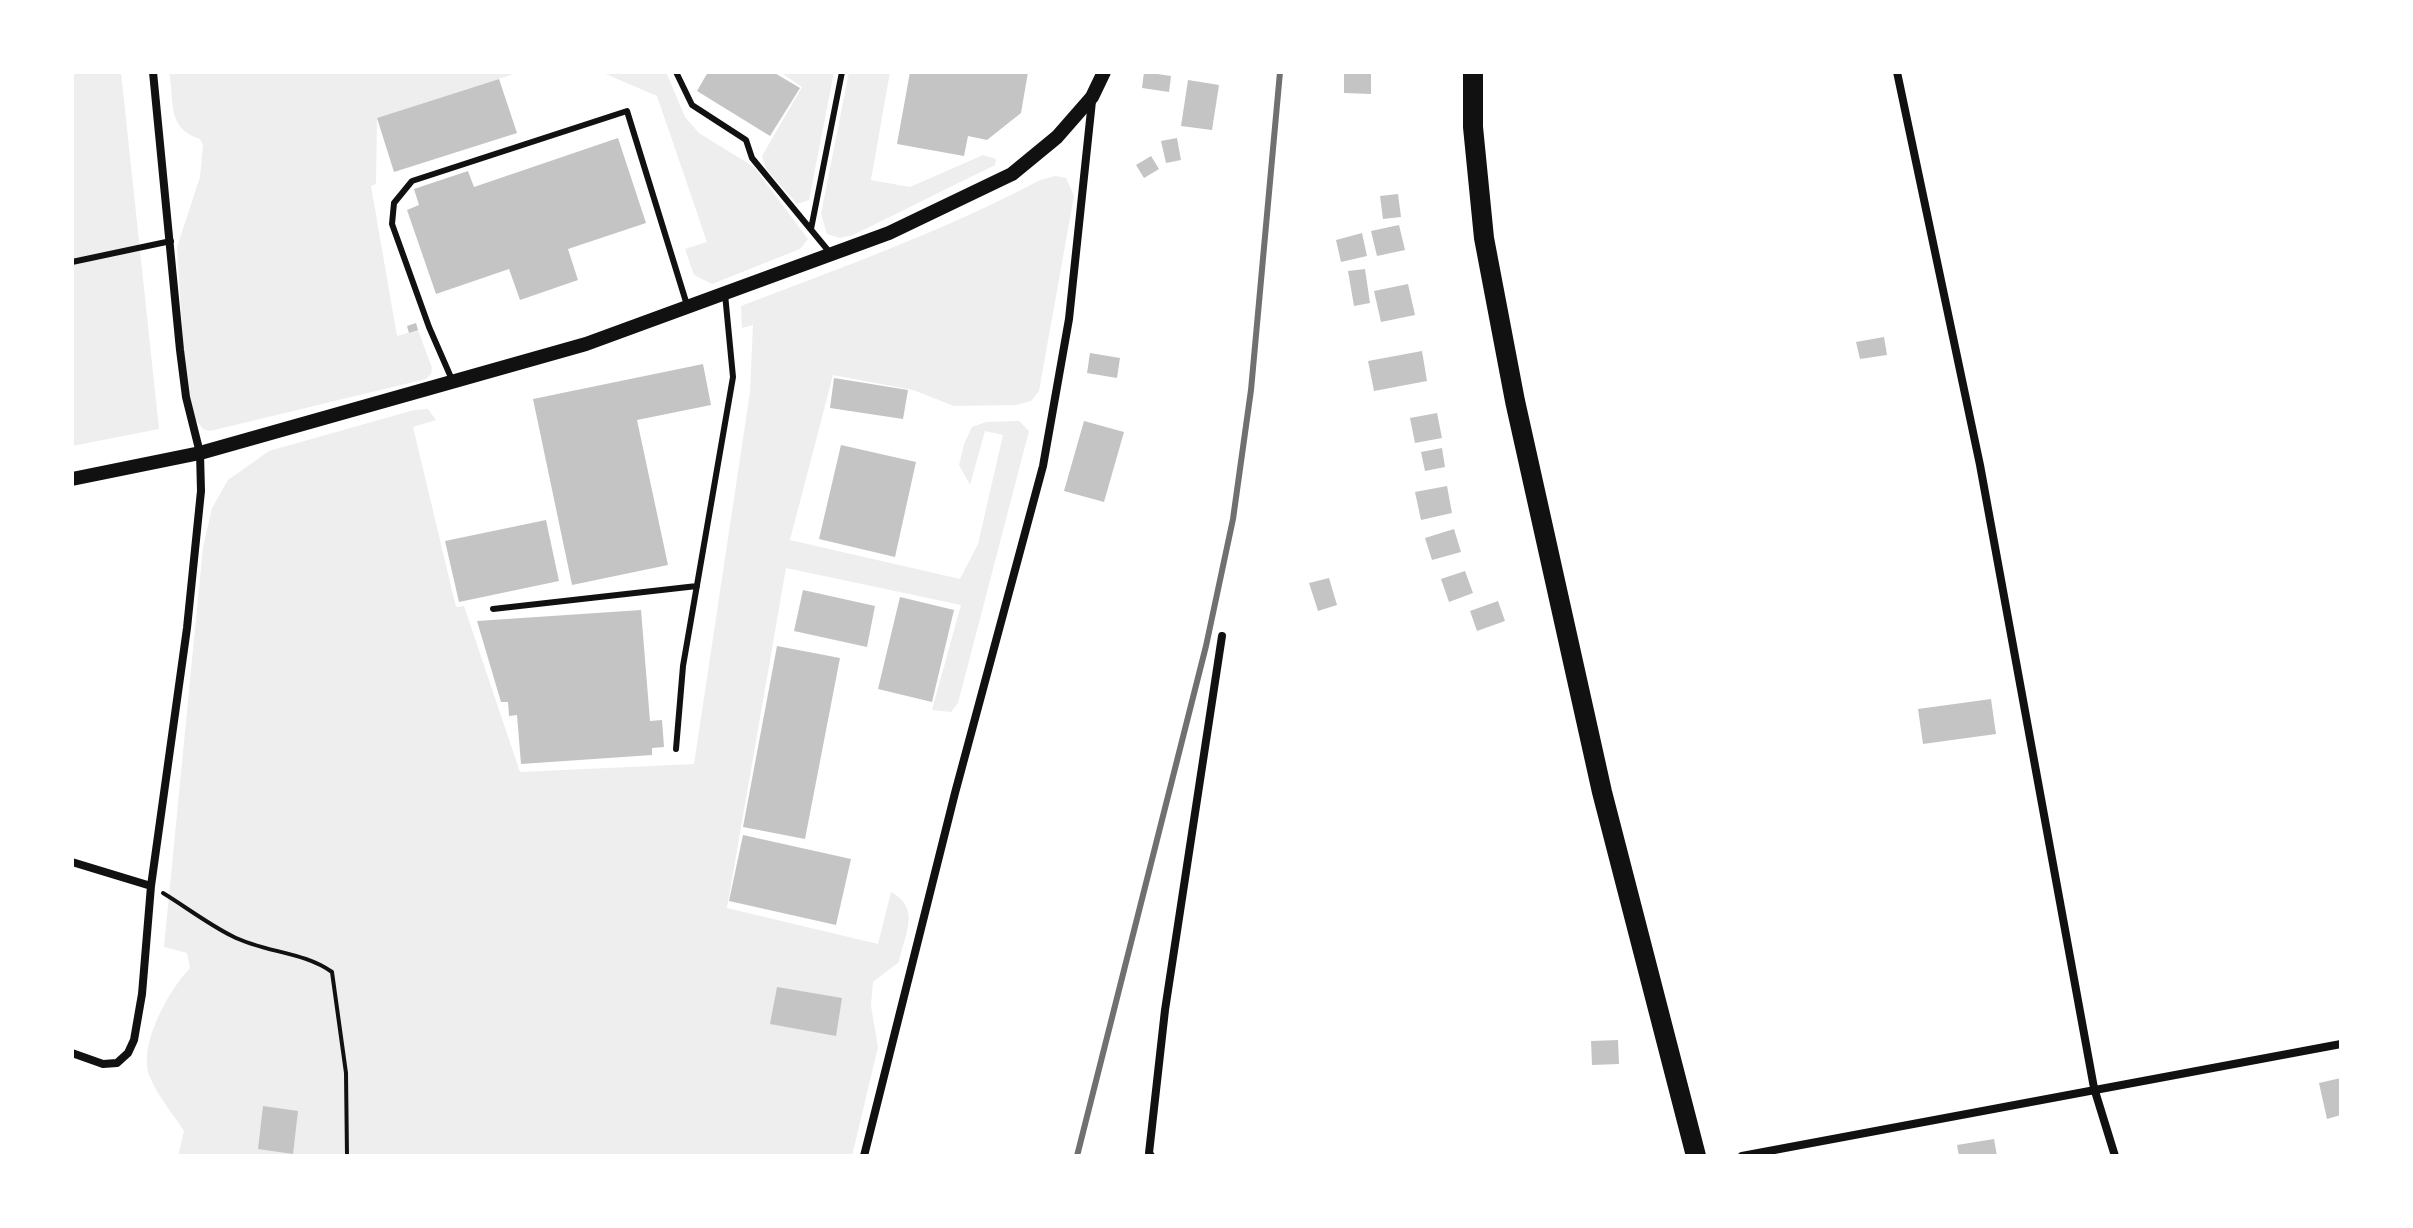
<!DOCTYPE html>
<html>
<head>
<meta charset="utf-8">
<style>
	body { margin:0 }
	#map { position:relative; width:2413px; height:1228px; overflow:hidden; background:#fff; font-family:Arial,sans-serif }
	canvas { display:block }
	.frame { position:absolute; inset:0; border:74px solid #fff; pointer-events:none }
</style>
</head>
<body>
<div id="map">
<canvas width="2413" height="1228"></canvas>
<div class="frame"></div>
</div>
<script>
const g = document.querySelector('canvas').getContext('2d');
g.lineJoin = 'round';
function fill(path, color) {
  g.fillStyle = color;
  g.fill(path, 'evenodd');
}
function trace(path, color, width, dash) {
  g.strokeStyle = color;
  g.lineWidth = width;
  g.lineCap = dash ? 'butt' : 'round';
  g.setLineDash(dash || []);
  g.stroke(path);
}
const green = new Path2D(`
	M72,72h49l38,357 -87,17z
	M169,72h351l-143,46 -1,66 -5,2 26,150 21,-6 14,38 -1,6 -5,5 -216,52 -7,-2 -8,-10 -10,-45 -8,-127 23,-70 3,-32 -3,-6c-35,-11 -25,-39 -31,-67z
	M601,72h65l19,45 14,16 55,34 54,72 -8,10 -88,35 -18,-9 -9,-26 22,-7 -50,-146z
	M780,72h54l-25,128 -12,4 -31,-35 -4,-13 40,-69z
	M849,72h41l-19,108 39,7 73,-32 13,4 -1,6 -142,70 -13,3 -13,-4 -6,-20z
	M1055,176l11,2 8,18 -35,195 -8,10 -15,4 -62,1 -41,-16 -80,-15 -43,165 170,39 18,-35 25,-109 -18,-4 -15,54 -11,-20 5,-21 8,-17 14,-5 33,-1 10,10 -71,272 -7,9 -19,-2 29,-105 -175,-37 -59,340 151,36 13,-52c30,16 14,41 8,70l-26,20 -2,24 7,41 -26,109h-674l6,-25c-11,-17 -27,-36 -34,-54 -13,-31 19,-87 40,-109l-3,-15 -23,-6 39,-400 9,-39 16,-28 41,-29 145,-41 14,-1 8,11 -23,7 43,180 8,-1 56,166 174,-8 56,-372 3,-67 -11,3 -1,-22c102,-39 203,-75 299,-126z`);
const building = new Path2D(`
	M708,72h65l27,16 -30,48 -73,-45z
	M910,72h118l-7,41 -34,27 -19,-4 -4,20 -67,-12z
	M1144,72l27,4 -2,16 -27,-4z
	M1344,72h27v22l-27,-1z
	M499,79l18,54 -123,39 -17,-54z
	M1188,80l31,5 -7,45 -31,-4z
	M618,138l28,85 -78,26 10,31 -58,20 -11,-31 -73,25 -29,-84 12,-5 -5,-16 54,-18 6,16z
	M1177,138l4,22 -15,3 -5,-22z
	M1151,156l8,13 -15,9 -8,-13z
	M1398,194l3,23 -18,2 -3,-23z
	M1399,225l6,25 -28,6 -6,-25z
	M1362,233l5,23 -26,6 -5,-22z
	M1365,269l5,34 -16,3 -6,-35z
	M1408,284l7,31 -34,7 -7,-31z
	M416,323l2,7 -9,3 -2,-7z
	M1884,337l3,18 -27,4 -4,-17z
	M1422,351l5,30 -53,10 -6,-30z
	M1090,353l30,5 -3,20 -30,-5z
	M703,364l8,41 -74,15 31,145 -96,20 -39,-186z
	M834,378l74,12 -5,29 -73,-11z
	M1437,413l5,25 -27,5 -5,-25z
	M1084,421l40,11 -20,70 -40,-11z
	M841,445l75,17 -21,95 -76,-18z
	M1442,448l3,19 -20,4 -4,-19z
	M1447,486l5,27 -31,7 -6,-28z
	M546,520l13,61 -100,21 -14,-61z
	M1454,529l7,23 -29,8 -7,-22z
	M1465,571l8,22 -24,9 -8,-23z
	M1329,578l8,27 -19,6 -9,-28z
	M803,590l72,16 -8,41 -73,-16z
	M900,597l54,13 -22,92 -54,-13z
	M1498,601l7,20 -28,10 -7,-20z
	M641,610l9,111 12,-1 2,27 -12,1v7l-131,9 -4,-49 -8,1 -1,-14h-7l-24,-81z
	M777,646l63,12 -35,181 -62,-12z
	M1991,699l5,35 -73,10 -5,-35z
	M743,835l108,24 -15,66 -107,-24z
	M777,987l65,11 -6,38 -66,-12z
	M1618,1040l1,24 -27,1 -1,-24z
	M2341,1078v37l-14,4 -8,-36z
	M263,1106l35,5 -5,43 -35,-5z
	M1994,1139l3,17h-38l-2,-11z`);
const path = new Path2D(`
	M163,893c23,14 45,31 69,43 33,17 70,15 100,36l14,101 1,83`);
const service = new Path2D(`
	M676,72l16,33 54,35 6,18 79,96
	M811,229l31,-157
	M72,262l99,-21
	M453,382l-24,-55 -37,-103 2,-21 18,-22 215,-70 60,194
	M493,609l204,-23
	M676,749l7,-83 50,-289 -8,-83`);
const minor = new Path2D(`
	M1897,72l83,393 114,623 21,68
	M72,862l79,24
	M72,1053l31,11 14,-1 11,-10 6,-13 8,-46 9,-108 36,-258 14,-137 -1,-38 -14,-56 -6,-47 -27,-278
	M864,1156l91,-363 88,-327 26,-147 23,-218
	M1151,1156l-2,-3 16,-143 57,-374
	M1742,1156l599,-112`);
const tertiary = new Path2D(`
	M72,479l128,-26 386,-109 303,-111 123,-59 45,-37 35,-40 12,-25`);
const primary = new Path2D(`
	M1473,72v55l11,111 31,163 87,391 94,364`);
const rail = new Path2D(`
	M1077,1156l129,-510 27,-127 18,-129 29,-318`);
fill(green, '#eee');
fill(building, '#c4c4c4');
trace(path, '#111', 4);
trace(service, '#111', 6);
trace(minor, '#111', 8);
trace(tertiary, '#111', 14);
trace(primary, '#111', 20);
trace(rail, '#707070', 6);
</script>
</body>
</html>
